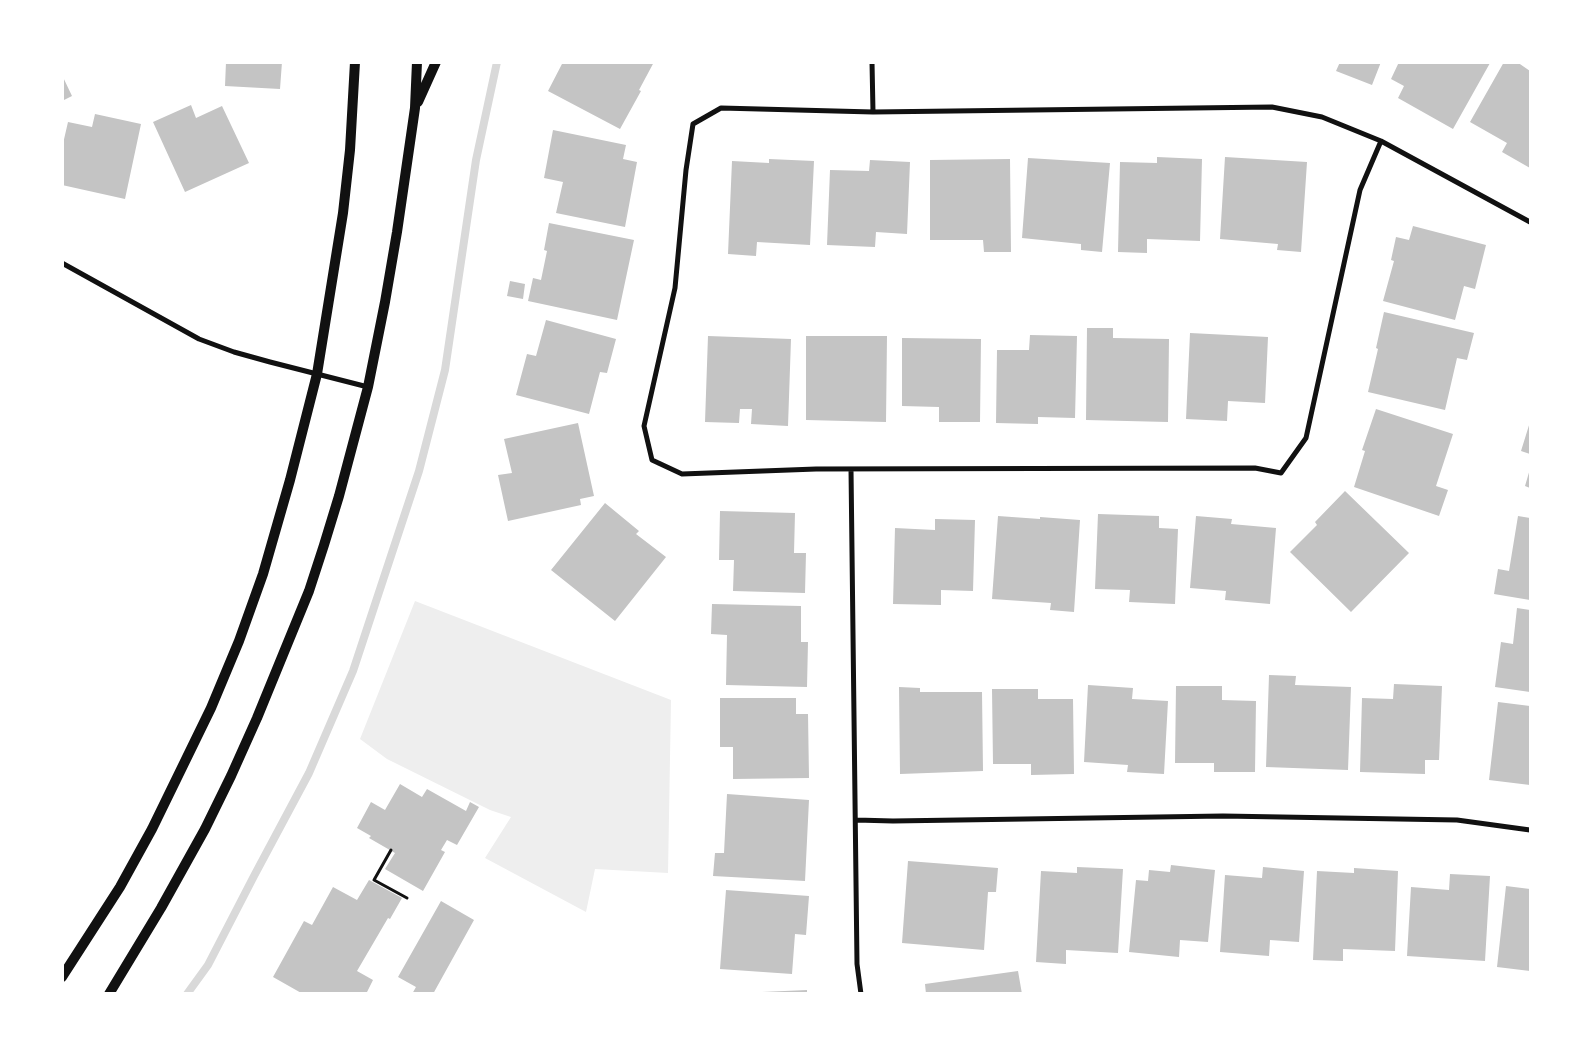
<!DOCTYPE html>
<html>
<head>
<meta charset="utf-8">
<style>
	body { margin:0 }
	#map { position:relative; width:1593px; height:1056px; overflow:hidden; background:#fff; font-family:Inter,sans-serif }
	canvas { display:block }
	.frame { position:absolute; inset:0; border:64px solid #fff; pointer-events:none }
</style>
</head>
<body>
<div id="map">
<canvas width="1593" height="1056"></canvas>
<div class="frame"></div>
</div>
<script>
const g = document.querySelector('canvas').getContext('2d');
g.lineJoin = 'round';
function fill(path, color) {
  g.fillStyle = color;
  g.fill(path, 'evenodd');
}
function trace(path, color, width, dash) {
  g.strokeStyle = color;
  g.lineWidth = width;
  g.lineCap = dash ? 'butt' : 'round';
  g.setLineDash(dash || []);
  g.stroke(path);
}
const green = new Path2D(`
	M415,601l256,99 -3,173 -73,-4 -9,43 -101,-54 26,-41 -21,-7 -103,-51 -27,-20z`);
const stream = new Path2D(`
	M187,994l21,-29 46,-89 55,-103 44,-102 66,-200 26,-101 31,-210 21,-98`);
const building = new Path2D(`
	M226,62h56l-2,27 -55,-3z
	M563,62h91l-15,28 2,1 -21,38 -72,-38z
	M1340,62h41l-9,23 -36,-14z
	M1399,62h90l1,1 -37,66 -55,-31 6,-12 -13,-7z
	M1504,62h13l13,9v97l-28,-16 5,-9 -37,-21z
	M62,75l10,21 -10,5z
	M191,105l5,13 26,-12 27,57 -64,29 -32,-70z
	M95,114l46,10 -16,75 -63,-14v-37l6,-26 24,5z
	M553,130l73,15 -3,14 14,3 -12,65 -69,-14 7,-31 -19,-4z
	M1157,157l45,2 -2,82 -53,-2v14l-29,-1 2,-90 37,1z
	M1225,157l82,5 -6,90 -24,-2 1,-6 -58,-5z
	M1028,158l82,5 -8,89 -21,-2v-6l-59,-6z
	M769,159l45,2 -4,84 -53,-3 -1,14 -28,-2 4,-93 37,2z
	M1010,159l1,93h-27l-1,-12h-53v-80z
	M870,160l40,2 -3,72 -31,-2 -1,15 -48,-2 3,-75 39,1z
	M549,223l85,17 -17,80 -89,-19 5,-23 8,2 6,-29 -3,-1z
	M1413,226l73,19 -11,44 -11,-3 -9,34 -72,-19 11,-40 -3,-1 5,-23 13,3z
	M510,281l15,3 -2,15 -16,-3z
	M1384,312l90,21 -7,27 -10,-2 -12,52 -77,-18 10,-43 -2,-1z
	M546,320l70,19 -9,34 -7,-1 -11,42 -73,-19 11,-41 9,2z
	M1087,328h26v10l56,1 -1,83 -82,-2z
	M1190,333l78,4 -3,66 -37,-2 -1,20 -41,-2z
	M1030,335l47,1 -2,82 -37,-1v7l-42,-1 1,-73h32z
	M708,336l83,3 -3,87 -37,-2 1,-15h-12l-1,14 -34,-1z
	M806,336h81l-1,86 -80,-2z
	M902,338l79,1 -1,83h-41v-15l-37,-1z
	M1376,409l77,25 -17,52 12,4 -9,26 -85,-29 11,-36 -3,-1z
	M1530,422v32l-9,-3z
	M578,423l16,73 -14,3 1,6 -73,16 -10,-46 14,-2 -8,-34z
	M1530,469v19l-5,-2z
	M1345,491l64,62 -58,59 -61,-60 27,-27 -2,-3z
	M605,503l34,28 -3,3 30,23 -51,64 -64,-51z
	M720,511l75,2 -1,40h12l-1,40 -72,-2 1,-31h-15z
	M1098,514l61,2v12l19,1 -3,75 -46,-2 1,-12 -35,-1z
	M998,516l42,3v-2l40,3 -6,92 -24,-2 1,-7 -59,-4z
	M1196,516l36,3 -1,5 45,4 -6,76 -45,-4 1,-9 -36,-3z
	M1518,516l12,2v82l-36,-6 4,-25 11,2z
	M935,519l40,1 -2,71 -32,-1v15l-48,-1 2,-76 40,2z
	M712,604l89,2v36h7l-1,45 -81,-2 1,-50 -16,-1z
	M1517,608l13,2v82l-35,-5 6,-45 12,2z
	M1269,675l27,1 -1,9 56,2 -3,83 -82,-3z
	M1394,684l48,2 -3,74h-14v14l-65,-2 2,-74 31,1z
	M1088,685l45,3 -1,11 36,2 -4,73 -37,-2 1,-7 -44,-3z
	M1176,686h46v14l34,1 -1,71h-41v-9h-39z
	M899,687l21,1v4h62l1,79 -83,3z
	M992,689h46v10h35l1,75 -43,1v-11h-38z
	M720,698h76v16h12l1,64 -76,1v-32h-13z
	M1498,702l32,4v79l-41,-5z
	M400,784l22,13 5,-8 39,22 4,-9 9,5 -22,38 -10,-5 -6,10 4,2 -22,39 -38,-22 10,-16 -26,-15 2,-2 -14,-8 14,-26 14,8z
	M727,794l82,6 -4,81 -92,-5 2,-23h9z
	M908,861l90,7 -2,24h-8l-4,58 -82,-7z
	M1171,865l44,5 -7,72 -28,-2 -1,17 -50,-5 7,-72 12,1 1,-11 21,2z
	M1077,867l46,2 -5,84 -52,-3v14l-30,-2 5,-91 36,2z
	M1263,867l41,4 -5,71 -29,-2 -1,16 -49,-4 5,-77 37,3z
	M1354,868l44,3 -3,80 -52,-2v12l-30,-1 4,-89 37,2z
	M1450,874l40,2 -5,85 -78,-5 4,-69 38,3z
	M369,880l33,18 -12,21 -2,-1 -31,53 16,9 -7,14h-63l-30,-17 31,-56 8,4 21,-38 24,13z
	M1506,886l24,3v82l-33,-4z
	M726,890l83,6 -3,39 -11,-1 -3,40 -72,-5z
	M441,901l33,19 -41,74h-21l4,-7 -18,-10z
	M1018,971l4,23h-96l-1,-10z
	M807,990v4h-45v-2z`);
const path = new Path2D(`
	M391,850l-17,30 33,18`);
const minor = new Path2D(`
	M872,62l1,50
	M1381,141l-21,49 -54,248 -25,35 -26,-5 -439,1 -134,5 -30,-14 -8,-34 31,-138 11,-118 7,-46 28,-16 152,4 399,-5 50,10 59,24 149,81
	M62,263l137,76 35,13 36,10 98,25
	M851,469l6,495 4,30
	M856,820l37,1 330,-5 234,4 73,10`);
const secondary = new Path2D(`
	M418,102l18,-40
	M62,977l58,-90 32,-58 59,-121 28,-67 24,-67 27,-94 27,-106 26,-161 7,-63 5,-88
	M109,994l52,-86 44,-79 26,-53 26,-58 52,-127 15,-46 15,-49 29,-109 17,-85 12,-70 18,-124 2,-46`);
fill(green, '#eee');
trace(stream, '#d9d9d9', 8);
fill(building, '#c4c4c4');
trace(path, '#111', 3);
trace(minor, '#111', 5);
trace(secondary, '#111', 10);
</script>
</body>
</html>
